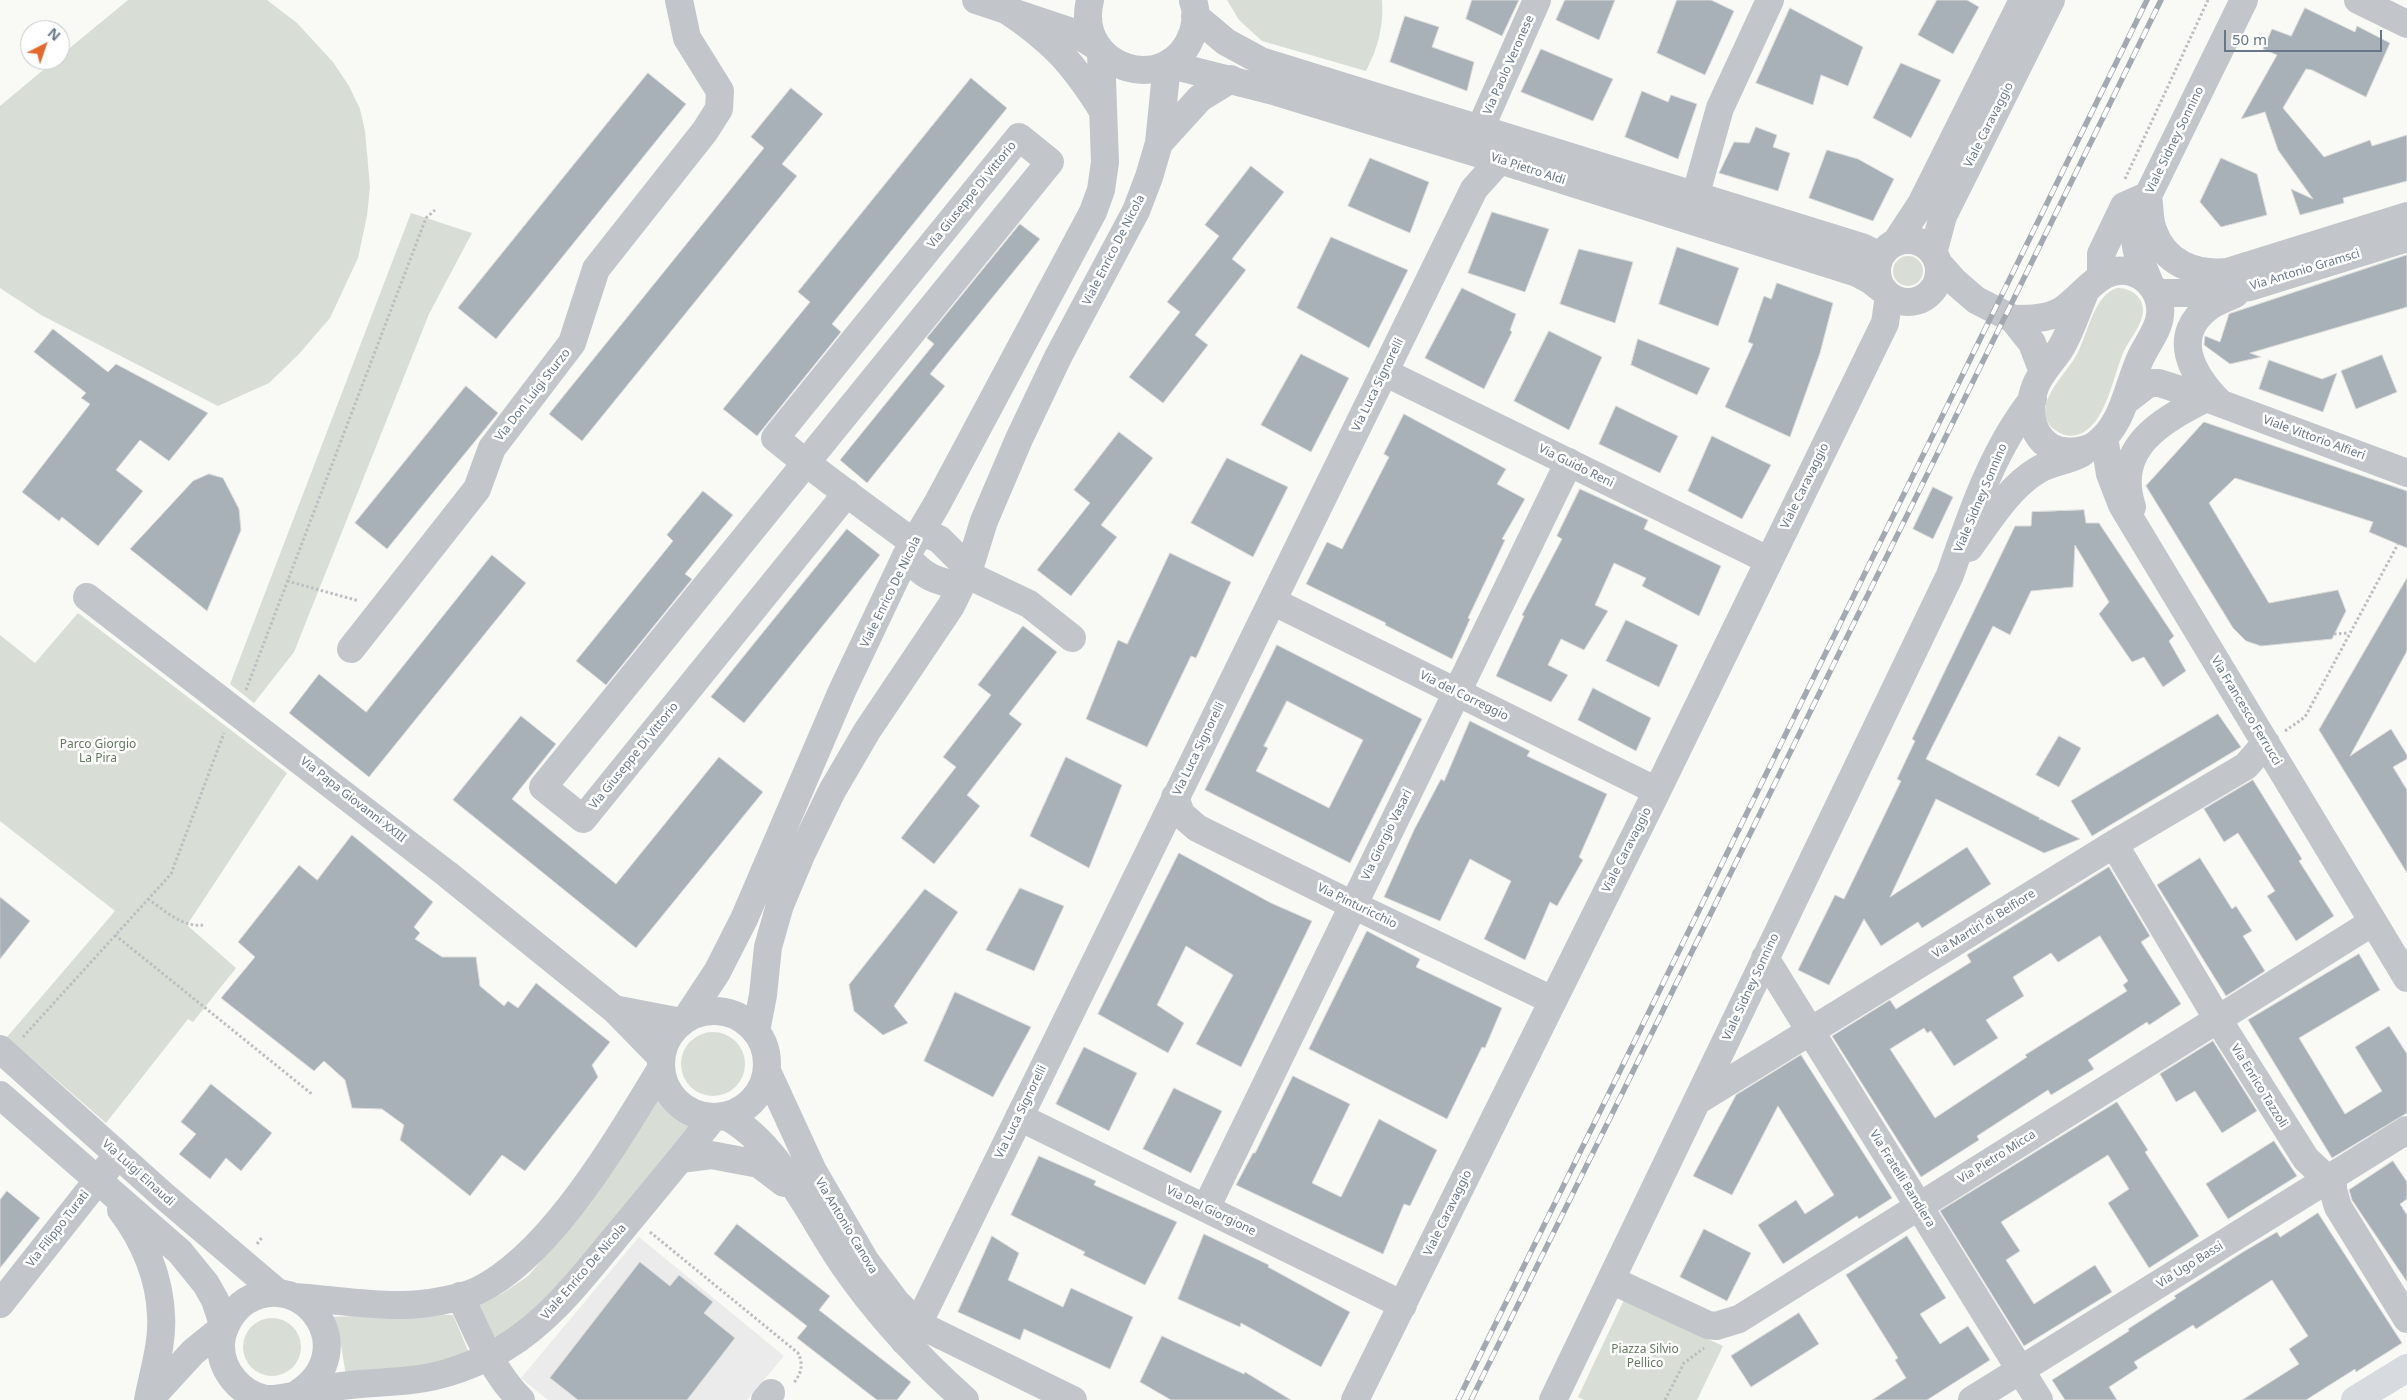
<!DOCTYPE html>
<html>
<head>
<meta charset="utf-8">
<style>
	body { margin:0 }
	#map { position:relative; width:2407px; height:1400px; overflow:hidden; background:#f9f9f6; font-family:"Noto Sans",sans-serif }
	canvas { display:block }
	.north { position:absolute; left:20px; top:20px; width:50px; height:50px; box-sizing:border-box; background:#fff; border:1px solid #c3c9cf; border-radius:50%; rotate:41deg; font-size:14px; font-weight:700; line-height:20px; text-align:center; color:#687787 }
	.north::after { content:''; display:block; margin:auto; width:18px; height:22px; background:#e2682d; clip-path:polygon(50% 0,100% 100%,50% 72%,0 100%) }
	.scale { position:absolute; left:2224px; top:30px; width:158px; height:22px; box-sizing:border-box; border:2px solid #687787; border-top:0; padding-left:6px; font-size:15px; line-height:18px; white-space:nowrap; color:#687787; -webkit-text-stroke:4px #fff; paint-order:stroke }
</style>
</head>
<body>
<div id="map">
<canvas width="2407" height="1400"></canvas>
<div class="north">N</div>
<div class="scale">50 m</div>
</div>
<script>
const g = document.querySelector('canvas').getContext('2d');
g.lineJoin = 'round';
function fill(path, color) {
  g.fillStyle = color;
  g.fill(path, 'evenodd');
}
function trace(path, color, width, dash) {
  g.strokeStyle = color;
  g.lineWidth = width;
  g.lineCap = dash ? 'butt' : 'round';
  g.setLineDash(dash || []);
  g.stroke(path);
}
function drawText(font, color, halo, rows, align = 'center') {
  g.font = font + ' "Noto Sans",sans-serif';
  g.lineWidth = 5;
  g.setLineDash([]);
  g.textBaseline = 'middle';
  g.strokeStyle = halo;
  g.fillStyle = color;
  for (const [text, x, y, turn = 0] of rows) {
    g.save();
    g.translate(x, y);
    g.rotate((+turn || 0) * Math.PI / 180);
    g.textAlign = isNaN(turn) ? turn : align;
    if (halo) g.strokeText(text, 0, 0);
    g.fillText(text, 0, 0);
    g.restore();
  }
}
const built = new Path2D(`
	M639,1237l145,119 -37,44h-199l-27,-22z`);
const green = new Path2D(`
	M128,0h139l30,23 36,39 16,24 11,23 5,22 5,56 -3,29 -9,42 -28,60 -31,36 -30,29 -51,23 -177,-91 -41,-27v-182l55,-46h5v-4z
	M1227,0h155c2,25 -4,48 -16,71l-104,-30 -23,-21z
	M411,213l61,20 -43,81 -135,338 -40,51 -24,-19z
	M1893 271a15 15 0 1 1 30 0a15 15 0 1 1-30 0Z
	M2117,288c13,0 26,8 26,22 0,14 -13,29 -19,41 -11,24 -18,76 -47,84 -8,2 -15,0 -22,-5 -28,-22 11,-55 22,-76 11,-20 16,-58 40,-66z
	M78,613l209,160 -100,152 49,43 -43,54 -5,-3 -82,104 -99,-86 108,-126 -115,-90v-186l35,28z
	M681 1064a32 32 0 1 1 64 0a32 32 0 1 1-64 0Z
	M656,1093l12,14 25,16 1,4 -154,178 -42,32 -6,-1 -17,-29 28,-14 25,-17 25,-29z
	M1624,1300l99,46 -26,54h-113l-6,-3z
	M382,1315h71l16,38 -44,16 -79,7 -5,-31 -12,-28z
	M243 1347a29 29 0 1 1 58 0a29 29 0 1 1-58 0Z`);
const building = new Path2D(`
	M1472,0h47l-17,36 -36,-17z
	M1565,0h50l-16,40 -43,-20z
	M1677,0h34l23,11 -29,64 -48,-22z
	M1937,0h30l12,7 -26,47 -35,-19z
	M1790,8l73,39 -15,39 -27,-11 -8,30 -57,-22z
	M2305,8l50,24 2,-6 33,17 -24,54 -54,-27 -6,-1 -23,39 41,49 46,-17 2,6 35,-11v46l-64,17 1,5 -44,12 -9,-26 22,10 -35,-49 -13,-38 -24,7 36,-64 -14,-6 9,-20 19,7z
	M1405,16l34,11 -7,20 42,15 -7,29 -77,-29z
	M1541,49l72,30 -20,42 -72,-29z
	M1901,63l40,17 -30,58 -38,-20z
	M648,73l38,31 -190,235 -38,-31z
	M971,78l36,30 -175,216 9,8 -84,104 -34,-27 87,-107 -12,-10z
	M791,88l32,26 -41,50 15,12 -215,265 -33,-27 215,-266 -13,-11z
	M1642,91l26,11 3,-7 26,9 -19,55 -53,-22z
	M1756,127l21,8 -4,12 17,6 -12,38 -59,-18 15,-31 15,1z
	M1827,150l31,9 36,20 -21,42 -64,-23z
	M1370,158l59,24 -19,51 -62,-27z
	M2221,158l36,16 10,41 -46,12 -21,-25z
	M1251,166l33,26 -52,67 14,11 -51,65 13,10 -45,58 -34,-26 51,-65 -13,-10 52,-66 -14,-11z
	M1492,212l57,17 -24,63 -57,-19z
	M1020,224l20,15 -110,135 15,12 -78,97 -27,-23 94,-116 -7,-6z
	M1331,237l77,33 -39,78 -72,-40z
	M1677,247l62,21 -21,58 -59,-22z
	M1579,249l54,13 -18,61 -55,-19z
	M2407,255v52l-157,46 11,4 -31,7 -26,-19 1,-9 15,6 9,-28z
	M1777,283l56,20 -13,50 -30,84 -65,-30 28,-63 -5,-2 16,-46 7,3z
	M1462,288l54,26 -6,16 2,2 -28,57 -59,-31z
	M53,329l55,43 8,-8 92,49 -39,48 -29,-21 -24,30 27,21 -45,55 -36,-29 -3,4 -37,-29 68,-88 -9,-6 5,-5 -52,-41z
	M1549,331l53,26 -33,73 -55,-29z
	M1638,339l72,29 -13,27 -66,-30z
	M1301,354l48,24 -38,74 -50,-27z
	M2382,355l15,37 -41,17 -15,-38z
	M2269,360l53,19 15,-6 -14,39 -64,-23z
	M466,386l32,27 -111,136 -32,-26z
	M1616,406l62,30 -18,37 -61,-29z
	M1404,414l102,55 -9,15 28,15 -23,40 3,1 -37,78 2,1 -18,40 -67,-34 1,-2 -80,-39 21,-42 15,7 47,-92 -5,-3z
	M2204,422l203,69v57l-38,-16 4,-10 -138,-44 -26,25 60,100 69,-13 8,21 -14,28 -71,7 -15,-5 -13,-13 -87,-142z
	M1119,432l34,26 -52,67 16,12 -46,59 -34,-26 53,-67 -16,-13z
	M1712,436l59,29 -29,54 -54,-28z
	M1227,458l61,29 -35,70 -62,-34z
	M209,474l14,4 16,31 2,21 -34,81 -77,-62 63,-68z
	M1933,487l20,10 -20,42 -20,-10z
	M1580,489l68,31 -4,9 77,37 -22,50 -57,-30 4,-8 -32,-15 -19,42 13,6 -24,39 -23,-11 -13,26 20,10 -17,27 -55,-26 28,-60 -2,-1 40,-76 -5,-3z
	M703,491l30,24 -48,59 7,5 -86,106 -30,-24 97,-120 -6,-6z
	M2084,510l2,13h13l75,113 -5,5 17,30 -23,16 -19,-30 -12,5 -33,-48 10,-12 -34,-57 -2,42 -42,4 -21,44 -17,-9 -67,133 114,59 -1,2 2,-1 39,20 -36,14 -108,-54 -46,98 77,-50 24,37 -69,44 -4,-6 -37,24 -17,-27 -35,66 -31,-15 37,-75 9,4 57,-118 -4,-2 18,-38 -3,-2 103,-213h16l1,-14z
	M847,529l33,26 -136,168 -33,-26z
	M1170,553l61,29 -35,76 -5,-2 -44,91 -61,-28 32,-79 9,4z
	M492,555l34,28 -157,194 -80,-64 30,-39 47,38z
	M2407,578v73l-57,105 41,-27 16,26v4l-14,8 14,23v83l-88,-143z
	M1626,620l52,25 -19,42 -53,-26z
	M1023,626l34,26 -48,62 13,10 -55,71 13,11 -46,58 -33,-26 55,-71 -13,-10 48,-62 -13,-10z
	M1277,645l145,74 -72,144 -145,-73zM1287,701l76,39 -34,68 -73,-37 12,-23 -4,-2z
	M1593,688l58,30 -15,33 -58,-31z
	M2218,714l23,33 -149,89 -21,-35z
	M521,716l35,28 -44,55 104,85 103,-127 44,35 -127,156 -183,-148z
	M1470,721l60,30 -3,5 80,38 -28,63 4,3 -26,46 -7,-4 -25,58 -41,-21 27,-58 -41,-22 -30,62 -56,-24 30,-67 27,-51 3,2z
	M2059,736l22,12 -22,39 -23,-12z
	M1066,757l56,28 -33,83 -59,-32z
	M2253,780l49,79 -3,2 35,55 -38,25 -29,-45 8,-5 -37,-58 -14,9 -20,-33z
	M352,835l81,67 -19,25 6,6 -5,6 27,18h34l4,29 24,20 4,-5 10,7 18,-25 74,59 -18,23 6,12 -73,94 -23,-16 -32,41 -70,-56 4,-15 -22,-16 -30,-1 -7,-28 -21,-19 -10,10 -93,-73 34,-41 -17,-15 61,-77 18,15z
	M1179,853l92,50 41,18 -71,146 -45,-23 37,-69 -47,-29 -29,59 27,18 -16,30 -70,-39z
	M2200,858l32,51 4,-3 16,25 -9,5 22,35 -39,25 -69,-111z
	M2109,867l41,69 -9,6 40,62 -32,21 -2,-3 -59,38 6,9 -43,26 -3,-5 -71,46 2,4 -58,37 -89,-141 58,-36 6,9 75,-47 -4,-7zM2100,936l28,45 -5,4 4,6 -102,64 2,2 -92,61 -45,-69 34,-21 3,5 4,-2 23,35 44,-28 -12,-18 38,-24 -11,-19 38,-24 7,9z
	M1020,888l44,18 -30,65 -48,-21z
	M925,889l33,23 -64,94 14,17 -25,12 -29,-24 -5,-26z
	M0,897l30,24 -30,38z
	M1367,931l53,28 -4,8 86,41 -17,40 -3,-1 -35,72 -138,-70z
	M2359,954l21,36 -81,48 46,76 37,-23 -27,-44 34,-21 18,28v59l-75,45 -84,-138z
	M955,992l76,35 -38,70 -69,-36z
	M2213,1041l44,70 -35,22 -27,-42 -19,11 -16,-28z
	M1084,1047l53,26 -28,58 -53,-27z
	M1801,1055l91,143 -33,21 -2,-3 -74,48 -25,-39 38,-25 9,14 29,-19 -56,-89 -46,89 -39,-19 43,-81z
	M1293,1076l57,28 -38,79 29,14 38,-78 58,31 -27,56 -6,-2 -21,50 -147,-69 17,-32h2z
	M211,1084l61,49 -31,38 -15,-13 -16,21 -31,-25 17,-20 -15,-12z
	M1174,1088l48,23 -31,62 -48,-24z
	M2117,1102l31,48 -3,2 54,84 -50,32 -41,-65 21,-14 -21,-34 -107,67 19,29 -14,9 28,44 61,-39 17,27 -88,54 -84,-135z
	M2274,1141l23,35 -69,43 -22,-35z
	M1039,1156l57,25 -2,4 83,37 -32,63 -62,-30 2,-3 -74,-37z
	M2393,1161l14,21v17l-7,5 7,11v67l-55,-82 -3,-10z
	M7,1191l33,27 -40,50v-68z
	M2318,1213l84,130 -46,29 -1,-3 -49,31h-64l57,-36 -10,-15 19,-13 -36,-56 -76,49 -3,-4 -59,37 4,6 -29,19 8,13h-52l-13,-20 77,-49 -1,-2 48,-31 -2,-2 69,-44 34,-20 3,5z
	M737,1224l93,72 -11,14 92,72 -14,18h-20l-80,-62 10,-12 -93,-72z
	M1704,1229l47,24 -24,48 -47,-24z
	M1204,1234l65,31 -1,2 82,45 -29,55 -80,-44 -1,4 -62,-28z
	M992,1236l27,17 -11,27 55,27 8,-19 62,29 -23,52 -86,-40 -4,11 -62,-28z
	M1907,1236l39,62 -26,16 20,30 28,-18 22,34 -63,40h-55l34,-22 -11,-18 3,-2 -52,-83z
	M640,1262l30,24 9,-11 34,27 -9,11 31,25 -48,62h-109l-28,-22z
	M1799,1313l20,31 -68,43 -20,-31z
	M1162,1336l82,38 1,-2 46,28h-120l-31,-18z`);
const path = new Path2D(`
	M2125,179l83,-179
	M287,581l72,20
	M2334,634l15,-1
	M246,690l180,-472 9,-8
	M2285,731l20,-14 93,-173
	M148,899c16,11 35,29 55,26
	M115,935l198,160
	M23,1037l148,-163 53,-141
	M650,1232l148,121c6,12 3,21 -5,31
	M257,1244l6,-8
	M1665,1400l19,-37 20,-15`);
const minor = new Path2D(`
	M976,0l99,33 21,13
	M1090,0c-17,70 81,99 103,32 3,-10 4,-21 0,-31
	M2358,0l49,24
	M1005,9c47,31 68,54 98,102
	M1195,16l31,26 35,19 601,186 18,9
	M1167,64l110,28 223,68 357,113 13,7 13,10
	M1480,129l57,-129
	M1159,143l41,-45 31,-19
	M2148,196c2,11 1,24 5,34 11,33 42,45 74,42l180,-56
	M1695,197l25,-89 50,-108
	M1877 271a31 31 0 1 1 62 0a31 31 0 1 1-62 0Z
	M1896,242l25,-38 102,-204
	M1933,253l10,-37 108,-216
	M1938,263l16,18 22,19 37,19 19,24 11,29
	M2101,275v-21l23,-48 18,-8
	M2150,284c-10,-26 -17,-32 -15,-62l109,-222
	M2156,293h45l49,-6 157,-49
	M2013,319c16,0 34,0 48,-8 24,-15 41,-50 73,-38 17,6 28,24 26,42 -1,15 -14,30 -20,44 -13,29 -17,67 -45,86 -6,4 -11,5 -18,6 -39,6 -54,-33 -42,-64 6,-16 19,-27 27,-41 10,-18 16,-38 24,-56
	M1384,372l384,188
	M2127,400l22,-17h10l47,15 201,75
	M2220,403c-28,-28 -51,-68 -10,-97 7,-5 17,-8 25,-12
	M2104,437l6,37 12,31 285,473
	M847,493l-264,326 -40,-32 507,-625 -31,-25 -244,301c45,37 92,70 139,105
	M2132,507c-19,-60 29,-86 74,-109
	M921,532l18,7 30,30
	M1969,548c20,-27 40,-61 69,-78 13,-8 30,-9 44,-17
	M906,556c17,20 29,26 55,29
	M966,574l63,30 43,34
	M87,597l360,277 167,135 47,48
	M1272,601l385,190
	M351,649l126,-160 15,-41 80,-105 24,-74 109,-138 14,-22 1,-18 -33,-53 -8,-38
	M1175,797l6,17 16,14 156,77 199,95
	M2114,844l103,174 89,141 16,15 11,2v14l5,17 69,112
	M1765,958l274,442
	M614,1009l67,13
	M661 1064a53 53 0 1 1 106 0a53 53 0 1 1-106 0Z
	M686,1019l31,-47 27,-53 98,-228 64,-135 31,-52 156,-292 8,-22 4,-28 -4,-110
	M756,1031l7,-36 5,-48 12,-42 21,-50 31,-64 35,-60 84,-125 18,-37 15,-48 35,-82 39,-82 78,-146 13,-34 10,-34 8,-79
	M0,1049l164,147 114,97
	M767,1071l46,100 53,91 30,40 22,22 155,76
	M0,1095l180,157 26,32 9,16 9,27
	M1697,1101l417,-257 132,-78 20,-23
	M726,1116c53,28 84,100 117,148 35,51 76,95 122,136
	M1019,1117l384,188
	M681,1159l30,-4 48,9 25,19
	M1206,1208l363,-746
	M121,1210c23,30 39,68 40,106 2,27 -8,57 -13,84
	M1611,1280l97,45 8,1 23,-7 634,-397
	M460,1296c17,35 32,76 61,104
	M294,1297c35,2 74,9 109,8 20,0 56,-6 74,-14 75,-36 141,-153 184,-222
	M0,1304l109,-138
	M904,1341l14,-17 556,-1135 26,-29
	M297,1394c67,-42 8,-128 -51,-93 -14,9 -24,27 -25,43 -1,26 20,51 45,55 21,1 47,-9 68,-12 25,-4 51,-4 77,-7 32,-3 66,-16 93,-32 45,-27 77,-69 110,-109 33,-40 66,-79 98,-120l5,-2
	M149,1400l44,-48 31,-25
	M765,1400l6,-7
	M1355,1400l302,-609 228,-468 4,-27
	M1553,1400l397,-825c21,-60 43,-126 83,-176
	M1972,1400l435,-270`);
const major = new Path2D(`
	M2355,1400l52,-32`);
const rail = new Path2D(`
	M1458,1400l689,-1400
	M1471,1400l690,-1400`);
const streetNames = [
	["Via Paolo Veronese",1509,65,-66],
	["Viale Caravaggio",1989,125,-63],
	["Viale Sidney Sonnino",2175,140,-64],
	["Via Pietro Aldi",1528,169,18],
	["Via Giuseppe Di Vittorio",972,195,-51],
	["Viale Enrico De Nicola",1114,250,-63],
	["Via Antonio Gramsci",2305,270,-17],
	["Via Luca Signorelli",1378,385,-64],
	["Via Don Luigi Sturzo",533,395,-52],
	["Viale Vittorio Alfieri",2314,438,20],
	["Via Guido Reni",1576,466,26],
	["Viale Caravaggio",1805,486,-64],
	["Viale Sidney Sonnino",1981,498,-67],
	["Viale Enrico De Nicola",891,592,-64],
	["Via del Correggio",1464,696,26],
	["Via Francesco Ferrucci",2246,711,59],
	["Via Luca Signorelli",1199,749,-64],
	["Via Giuseppe Di Vittorio",634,756,-51],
	["Via Papa Giovanni XXIII",353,800,38],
	["Via Giorgio Vasari",1387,835,-64],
	["Viale Caravaggio",1627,850,-63],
	["Via Pinturicchio",1357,906,26],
	["Via Martiri di Belfiore",1984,924,-32],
	["Viale Sidney Sonnino",1751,987,-65],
	["Via Enrico Tazzoli",2259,1086,58],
	["Via Luca Signorelli",1021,1112,-64],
	["Via Pietro Micca",1997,1157,-32],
	["Via Luigi Einaudi",138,1173,42],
	["Via Fratelli Bandiera",1902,1179,58],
	["Via Del Giorgione",1211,1211,26],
	["Viale Caravaggio",1448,1213,-64],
	["Via Antonio Canova",846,1226,59],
	["Via Filippo Turati",58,1229,-52],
	["Via Ugo Bassi",2190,1265,-32],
	["Viale Enrico De Nicola",584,1272,-49]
];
const parkNames = [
	["Parco Giorgio",98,745],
	["La Pira",98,759],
	["Piazza Silvio",1645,1350],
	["Pellico",1645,1364]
];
fill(built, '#eaebea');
fill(green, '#d8ded6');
fill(building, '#a9b1b8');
trace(building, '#dbdbd9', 1);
trace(path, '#bcbfc2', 3, [2.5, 2.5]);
trace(minor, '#c2c6ca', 28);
trace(major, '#d7dbdf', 28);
trace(rail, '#a3a9b0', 5.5);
trace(rail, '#fff', 4, [11]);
drawText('12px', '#687787', '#fff', streetNames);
drawText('12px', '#667963', '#fff', parkNames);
</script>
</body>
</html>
